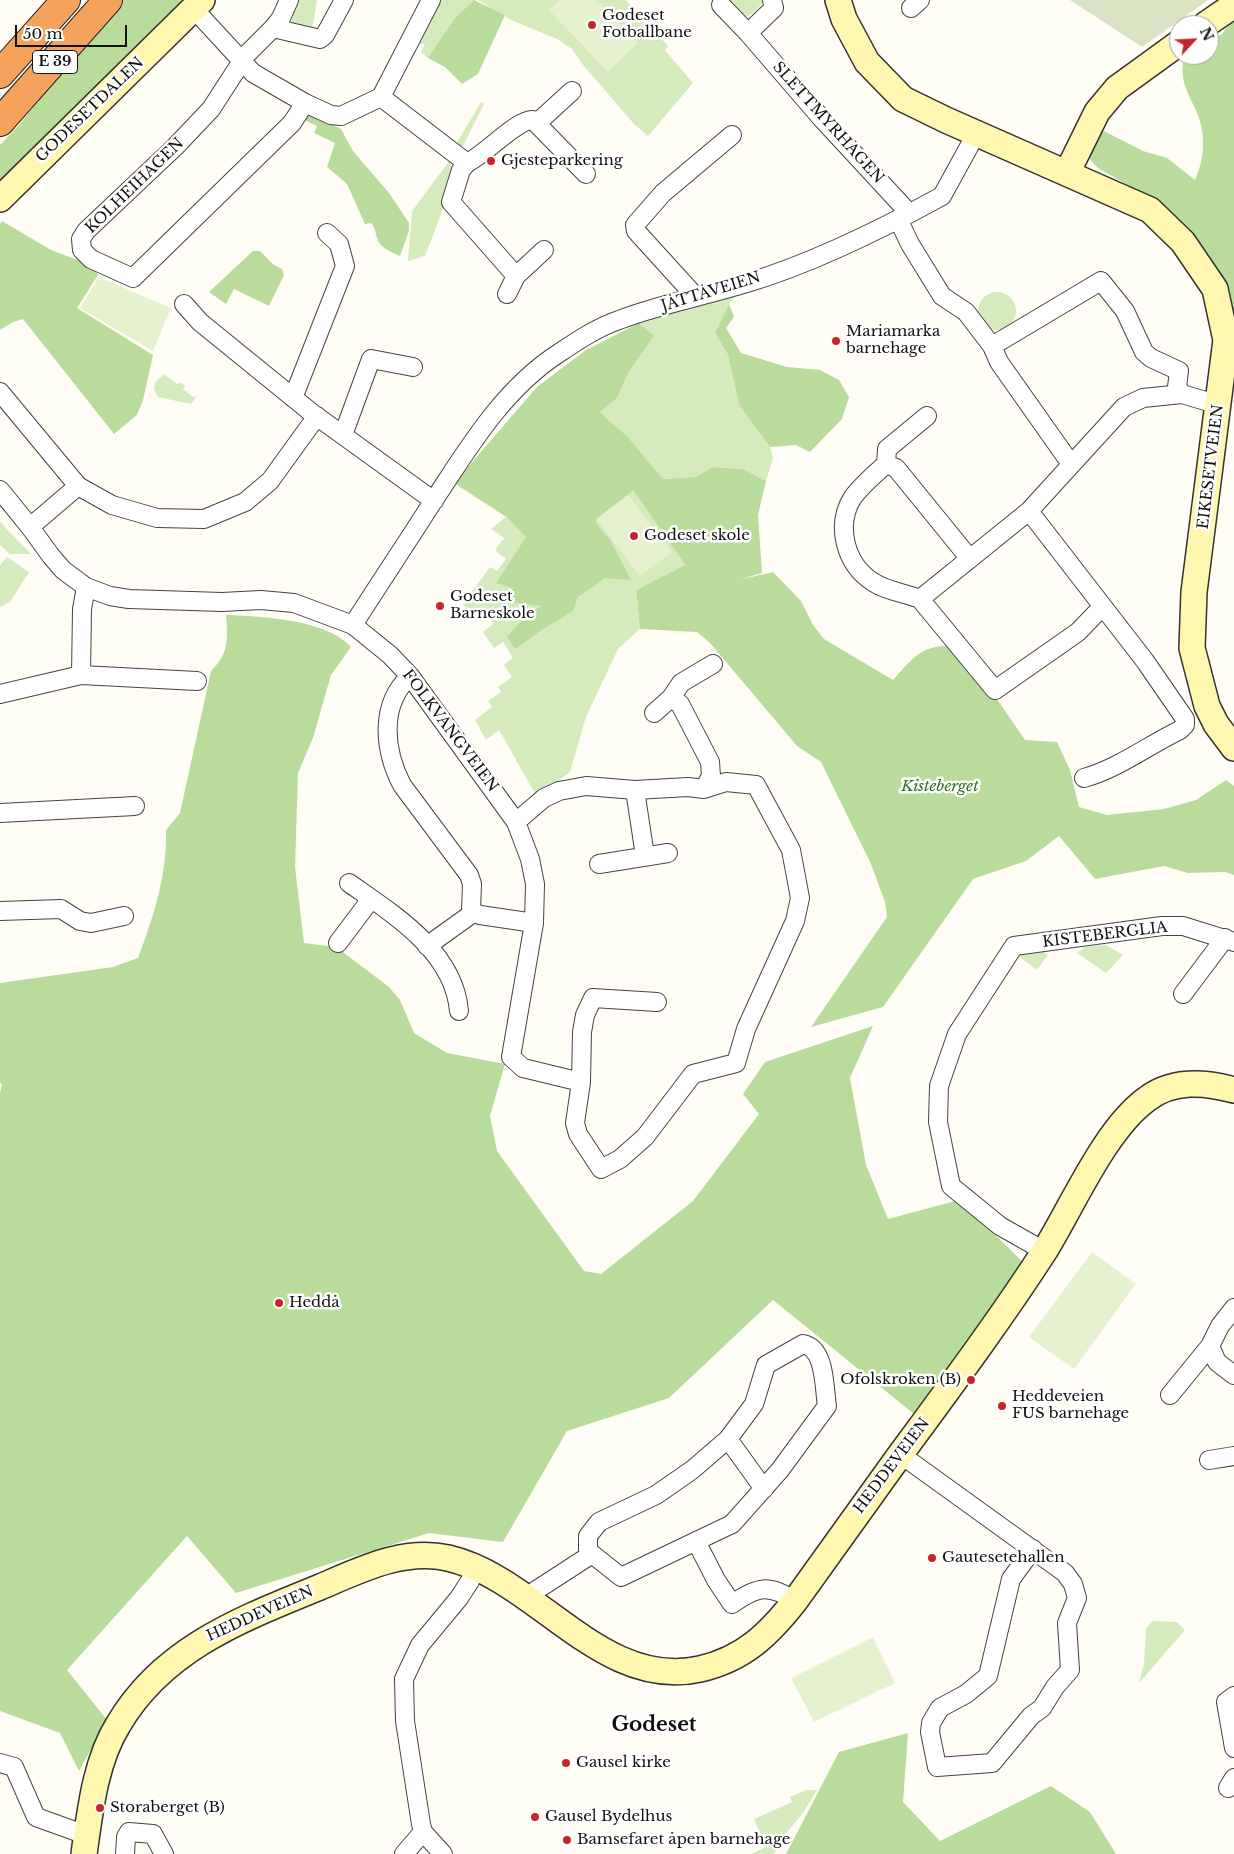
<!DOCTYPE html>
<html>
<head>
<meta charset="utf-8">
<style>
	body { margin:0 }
	#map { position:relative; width:1234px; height:1854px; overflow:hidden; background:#fffdf5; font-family:"Libre Baskerville",serif }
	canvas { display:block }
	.north { position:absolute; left:1169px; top:15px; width:50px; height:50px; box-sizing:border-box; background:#fff; border:1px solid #a0a0a0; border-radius:50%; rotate:65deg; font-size:14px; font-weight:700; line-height:20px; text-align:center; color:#111 }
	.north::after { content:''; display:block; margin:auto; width:18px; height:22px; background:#c4262e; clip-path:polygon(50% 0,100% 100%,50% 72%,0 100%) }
	.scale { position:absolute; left:15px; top:25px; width:112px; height:22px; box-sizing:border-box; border:2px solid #111; border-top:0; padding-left:6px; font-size:15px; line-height:18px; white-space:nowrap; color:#111; -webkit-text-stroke:4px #fff; paint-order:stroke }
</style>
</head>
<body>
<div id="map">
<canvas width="1234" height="1854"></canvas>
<div class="north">N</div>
<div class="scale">50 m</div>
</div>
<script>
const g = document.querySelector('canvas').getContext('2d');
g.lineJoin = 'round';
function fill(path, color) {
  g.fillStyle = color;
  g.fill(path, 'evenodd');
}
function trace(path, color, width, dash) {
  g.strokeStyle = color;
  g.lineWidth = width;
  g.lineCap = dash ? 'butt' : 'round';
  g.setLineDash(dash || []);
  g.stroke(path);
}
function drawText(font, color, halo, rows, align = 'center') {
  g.font = font + ' "Libre Baskerville",serif';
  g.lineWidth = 5;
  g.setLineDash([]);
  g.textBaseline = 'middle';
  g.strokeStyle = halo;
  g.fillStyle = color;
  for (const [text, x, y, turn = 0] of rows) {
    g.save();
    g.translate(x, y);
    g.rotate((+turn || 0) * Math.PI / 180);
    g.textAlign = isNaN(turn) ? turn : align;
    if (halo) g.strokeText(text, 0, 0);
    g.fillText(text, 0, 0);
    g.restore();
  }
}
const green = new Path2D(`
	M295,0h22l-5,30 -21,-4z
	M437,0h37l-20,19 -26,39 -7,-6 4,-8h-14z
	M478,0h148l42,46 -3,4 28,33 -45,53 -14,-12 -51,-59 -11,-16 -15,-10 -44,-18z
	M728,0h35v2l-8,10 -11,6z
	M481,102l3,2 -22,44 -6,-4z
	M450,160c7,19 -17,75 -25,96l-17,5 4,-50z
	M978 311a19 19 0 1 1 38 0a19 19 0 1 1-38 0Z
	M738,293l-9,11 -14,29 13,22 11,50 31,42 3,11 -7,23 -23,-12 -31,-2 -16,10 -33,2 -35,-42 -29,-26 18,-13 11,-25 25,-37 -14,-13 49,-17z
	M164,374l13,10 3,-2 5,4 -2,3 10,8 4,-1 -6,8 -33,-7 -4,-8 1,-6z
	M454,483l179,7 52,75 -49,25 4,39 -22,20 -32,68 -16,55 -33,25 -38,-67 -13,10 -11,-20 17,-13 -4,-6 13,-9 -3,-5 14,-10 -8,-12 9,-7 -10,-16 -9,6 -11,-16 10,-8 -11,-16 -11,7 -8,-11 27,-37 7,4 9,-12 -11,-9 9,-12 -13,-9 15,-12z
	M0,522l31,32h-21l-10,-9z
	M7,557l22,15 -19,30 -10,5v-42z
	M1106,945l17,10 -17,18 -29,-20 8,-6z
	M1026,950l18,2 4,3 -11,15 -20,-15z
	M1152,1621l25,1 8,8 -46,53 5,-19 2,-35z
	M806,1790h11l-14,23 -26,31 -2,10h-24l15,-7 -12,-28 38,-17 -2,-5z`);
const forest = new Path2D(`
	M122,0h70l-192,192v-47l18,-19z
	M474,0l31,15 -27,59 -16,10 -17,-17 -17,-9 26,-39z
	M1234,18v294l-20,-43 -45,-60 -71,-41 -13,-14 17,-24 41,21 24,7 28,22c7,-17 10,-31 7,-50 -4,-28 -27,-43 -17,-75h24v-16l12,-4z
	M308,112l33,17 12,22 36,42 20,30v8l-9,25c-9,-4 -20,-8 -23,-18 -2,-6 -1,-9 -6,-15l-6,1 -18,-40 -20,-17 8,-24 -21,-10 3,-7 -17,-8z
	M2,221l49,29 40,15 7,10 -21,33 76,47 -10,45 -6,15 -23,19 -91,-115 -10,3 -13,8v-106z
	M253,251h7l14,14 8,4 2,6 -15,31 -35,-17 -8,15 -17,-12z
	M729,304l5,13 -8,11 15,25 46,14 33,3 19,10 10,17 -7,22 -32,33 -14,-7 -26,2 -31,-42 -11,-50 -13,-22z
	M639,323l15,13 -26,37 -11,25 -17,14 28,25 35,42 33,-2 16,-10 31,2 23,12 -8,34 4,58 -24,7 35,-8 28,29 12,24 11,14 69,41c24,-27 29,-35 67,-35l65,95 32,2 13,28 9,37 28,8 57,-6 32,-9 30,-20 8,6v89l-9,-3 -37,1 -24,-7 -69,13 -36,-43 -33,25 -53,18 -90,128 -72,20 76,-110 -2,-15 -14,-38 -50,-102 -24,-16 -87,-103 -13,-11 -57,-3 -4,-39 49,-25 -52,-75 -38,32 15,18 21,40 -26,-2 -27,19 -5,14 -30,18 -28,20 -8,-12 20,-23 15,-8 -33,-4 4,-14 -17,-5 30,-46 -19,-20 -53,-34 83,-96 49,-37z
	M226,615c35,1 102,5 125,32l-20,28 -18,63 -15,35 -3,94 9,76 32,4 28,21 25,19 11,13 14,33 33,20 58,11 -15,52 7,35 87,120 17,3 92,-73 66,-87 -16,-20 22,-32 108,-36 -23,52 16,87 22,54 71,-19 66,64 -111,150 -141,-114 -104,98 -102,33 -64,111 -74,-9 -193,60 -49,-57 -120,134 40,50 -28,51 -19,-38 -60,-22v-618l2,-9 -2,-1v-100l113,-16 25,-9c16,-42 29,-83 28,-128l14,-17 31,-142c18,-18 17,-31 15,-56z
	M908,1733l-5,69 37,39 111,-55 39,26 26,42h-330l53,-102z`);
const cemetery = new Path2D(`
	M1070,0h138l-66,47z`);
const pitch = new Path2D(`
	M560,0h37l41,43 -30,29 -59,-62z
	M99,277l72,31 -18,43 -73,-43z
	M628,495l44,57 -32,24 -44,-57z
	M1092,1252l44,32 -62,85 -45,-32z
	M873,1637l22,46 -81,39 -23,-44z`);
const street = new Path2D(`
	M772,0l2,8 -26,25 75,87 86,93
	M721,5l27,28
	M193,8l60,65 52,30 26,12 10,1 40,-19 50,-97
	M911,8l9,-8
	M273,28l8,-10 8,-18
	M381,97l86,66 -6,7 -10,32 65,74
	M305,103l-13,20 -159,155 -42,-19 -9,-9 -1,-11 5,-8 89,-84 36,-38 35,-54 27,-27 47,11 5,-4 19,-35
	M537,123l35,-32
	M467,163c19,-9 50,-44 66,-43l53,54
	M898,219l12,25 32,52 24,16 26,34 7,16 67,95 7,6
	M507,294l9,-18 28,-26
	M696,297l-60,-66 -1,-6 28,-32 69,-58
	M184,304l16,18 112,91 122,88
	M992,346l109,-65 24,30 19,41 7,6 28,13 -2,16 5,7
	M0,392l78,94 34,19 45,13 47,1 41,-17 25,-21 47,-65
	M293,398l52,-132 -6,-22 -12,-11
	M343,435l28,-76 42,8
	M886,464l1,-15 40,-33
	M0,490l30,37 21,29 12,14 23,17 24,9 19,3 93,3 39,-2 33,3 59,22 37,30 20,21 106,146 14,37 5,25 -1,39 -23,134 12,11 58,14
	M1029,511l116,150 40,58v6l-5,5c-33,16 -61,38 -96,48
	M30,527l48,-41
	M920,599c-15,-6 -34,-8 -47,-17 -28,-18 -38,-57 -20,-85 9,-12 22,-23 33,-33l10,4 74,91
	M1102,607l-24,25 -83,58 -75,-91 109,-88 95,-104 19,-9 39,-4 37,11
	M353,625c26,-41 53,-81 79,-122 36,-54 70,-113 127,-150 18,-12 39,-26 60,-33 41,-16 86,-24 128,-37 66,-20 135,-54 195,-87l34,-62
	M81,675l1,-66 4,-22
	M410,676c-31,29 -26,74 -8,109l67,90 3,9 -1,27 9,4 54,8
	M0,694l81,-19 116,6
	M671,698l9,6 30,58 1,14 -7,13
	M654,713l17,-15 10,-15 32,-19
	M635,790l10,66
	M0,813l135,-7
	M516,822l28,-24 15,-7 27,-5 49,4 53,-3 16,2 22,-7 30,3 35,65 9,48 -5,23 -49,108 -10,34 -43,11 -48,63 -25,22 -19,10 -23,-35 -3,-11 6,-41 1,-50 3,-17 8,-17 64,4
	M599,864l69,-11
	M349,883c44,31 105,68 110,128
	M0,911l61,-2 19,12 11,2 33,-7
	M338,943l33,-44
	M427,946l46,-33
	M1183,994l42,-56
	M1044,1251l-44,-25 -49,-40 -13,-64 1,-36 18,-52 57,-88 148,-20h21l51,16
	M803,1344c23,4 21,45 24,62l-47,64 -48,54 -111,53 -29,-23 -4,-4v-14l11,-14 57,-27 36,-25 36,-31 26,-35 12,-39z
	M1210,1346l7,16 17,13
	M1170,1395l40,-49 10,-20 14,-18
	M728,1439l36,50
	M900,1454l165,119 8,11 4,14 -10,25 3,47 -15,17 -13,21 -11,8 -39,47 -55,4 -7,-35 1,-9 9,-15 26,-14 22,-18 23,-97 22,-30
	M1209,1460l25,-4
	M696,1541l20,39 16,24c26,-18 37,-20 63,-3
	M528,1599l7,-8 57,-37
	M1234,1696l-8,6 8,46
	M0,1763l14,4 22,50 50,18
	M1228,1788l6,-10
	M125,1854l1,-17 3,-5 24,2 11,20
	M404,1854l19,-22
	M443,1854l-20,-22 -2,-8 -16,-103 -1,-42 16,-34 39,-47 11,-17 5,-14`);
const secondary = new Path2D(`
	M838,0l6,19 23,43 36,37 43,21 204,90 33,32 32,47 11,51 -32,252 -2,56 15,58 9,18 18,24
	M1205,25l29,-20
	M1067,173l30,-61 20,-24 62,-45
	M0,199l202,-199
	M84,1854c6,-42 11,-92 34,-129 45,-77 124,-106 202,-138 40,-17 83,-39 128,-29 88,20 154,133 252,111 44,-10 69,-35 95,-68 34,-48 68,-95 102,-142 50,-68 101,-136 147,-207 28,-45 61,-123 103,-153 26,-20 58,-17 87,-9`);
const highway = new Path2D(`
	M0,74l66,-74
	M0,122l108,-122`);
const markers = [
	[592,25,5,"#c4262e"],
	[491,161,5,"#c4262e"],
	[836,341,5,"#c4262e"],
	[634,536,5,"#c4262e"],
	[440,606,5,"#c4262e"],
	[279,1303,5,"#c4262e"],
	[971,1380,5,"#c4262e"],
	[1002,1406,5,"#c4262e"],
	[932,1558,5,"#c4262e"],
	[566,1763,5,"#c4262e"],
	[100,1808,5,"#c4262e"],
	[535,1817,5,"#c4262e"],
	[567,1840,5,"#c4262e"]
];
const shields = [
	[55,62,45]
];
const shieldNames = [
	["E 39",55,62]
];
const poiNames = [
	["Godeset",602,16],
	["Fotballbane",602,33],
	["Gjesteparkering",501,161],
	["Mariamarka",846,332],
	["barnehage",846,349],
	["Godeset skole",644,536],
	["Godeset",450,597],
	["Barneskole",450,614],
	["Heddå",289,1303],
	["Ofolskroken (B)",961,1380,"right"],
	["Heddeveien",1012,1397],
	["FUS barnehage",1012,1414],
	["Gautesetehallen",942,1558],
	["Gausel kirke",576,1763],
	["Storaberget (B)",110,1808],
	["Gausel Bydelhus",545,1817],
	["Bamsefaret åpen barnehage",577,1840]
];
const streetNames = [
	["GODESETDALEN",90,110,-44],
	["SLETTMYRHAGEN",828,123,48],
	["KOLHEIHAGEN",135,186,-44],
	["JÅTTÅVEIEN",711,292,-17],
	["EIKESETVEIEN",1211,467,-83],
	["FOLKVANGVEIEN",450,731,53],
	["KISTEBERGLIA",1105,935,-7],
	["HEDDEVEIEN",892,1466,-53],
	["HEDDEVEIEN",260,1614,-24]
];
const parkNames = [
	["Kisteberget",940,787]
];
const districtNames = [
	["Godeset",654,1725]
];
fill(green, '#d5ebbd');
fill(forest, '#b9dc9c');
fill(cemetery, '#d9e3c4');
fill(pitch, '#e6f2cf');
trace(street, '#444', 20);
trace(secondary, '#333', 28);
trace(highway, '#222', 30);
trace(street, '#fff', 18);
trace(secondary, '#fff6b0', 25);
trace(highway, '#f5a25d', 28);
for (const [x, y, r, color] of markers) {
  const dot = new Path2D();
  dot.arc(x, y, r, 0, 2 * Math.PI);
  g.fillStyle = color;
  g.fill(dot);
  trace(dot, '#fff', 2);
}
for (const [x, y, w] of shields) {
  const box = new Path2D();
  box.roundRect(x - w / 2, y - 11.5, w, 23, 4);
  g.fillStyle = '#fff';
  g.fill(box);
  trace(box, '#111', 1);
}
drawText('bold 14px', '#111', null, shieldNames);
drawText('15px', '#111', '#fff', poiNames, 'left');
drawText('15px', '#111', '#fff', streetNames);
drawText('italic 15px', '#2f6b1f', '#fff', parkNames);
drawText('bold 20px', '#111', '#fff', districtNames);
</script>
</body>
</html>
